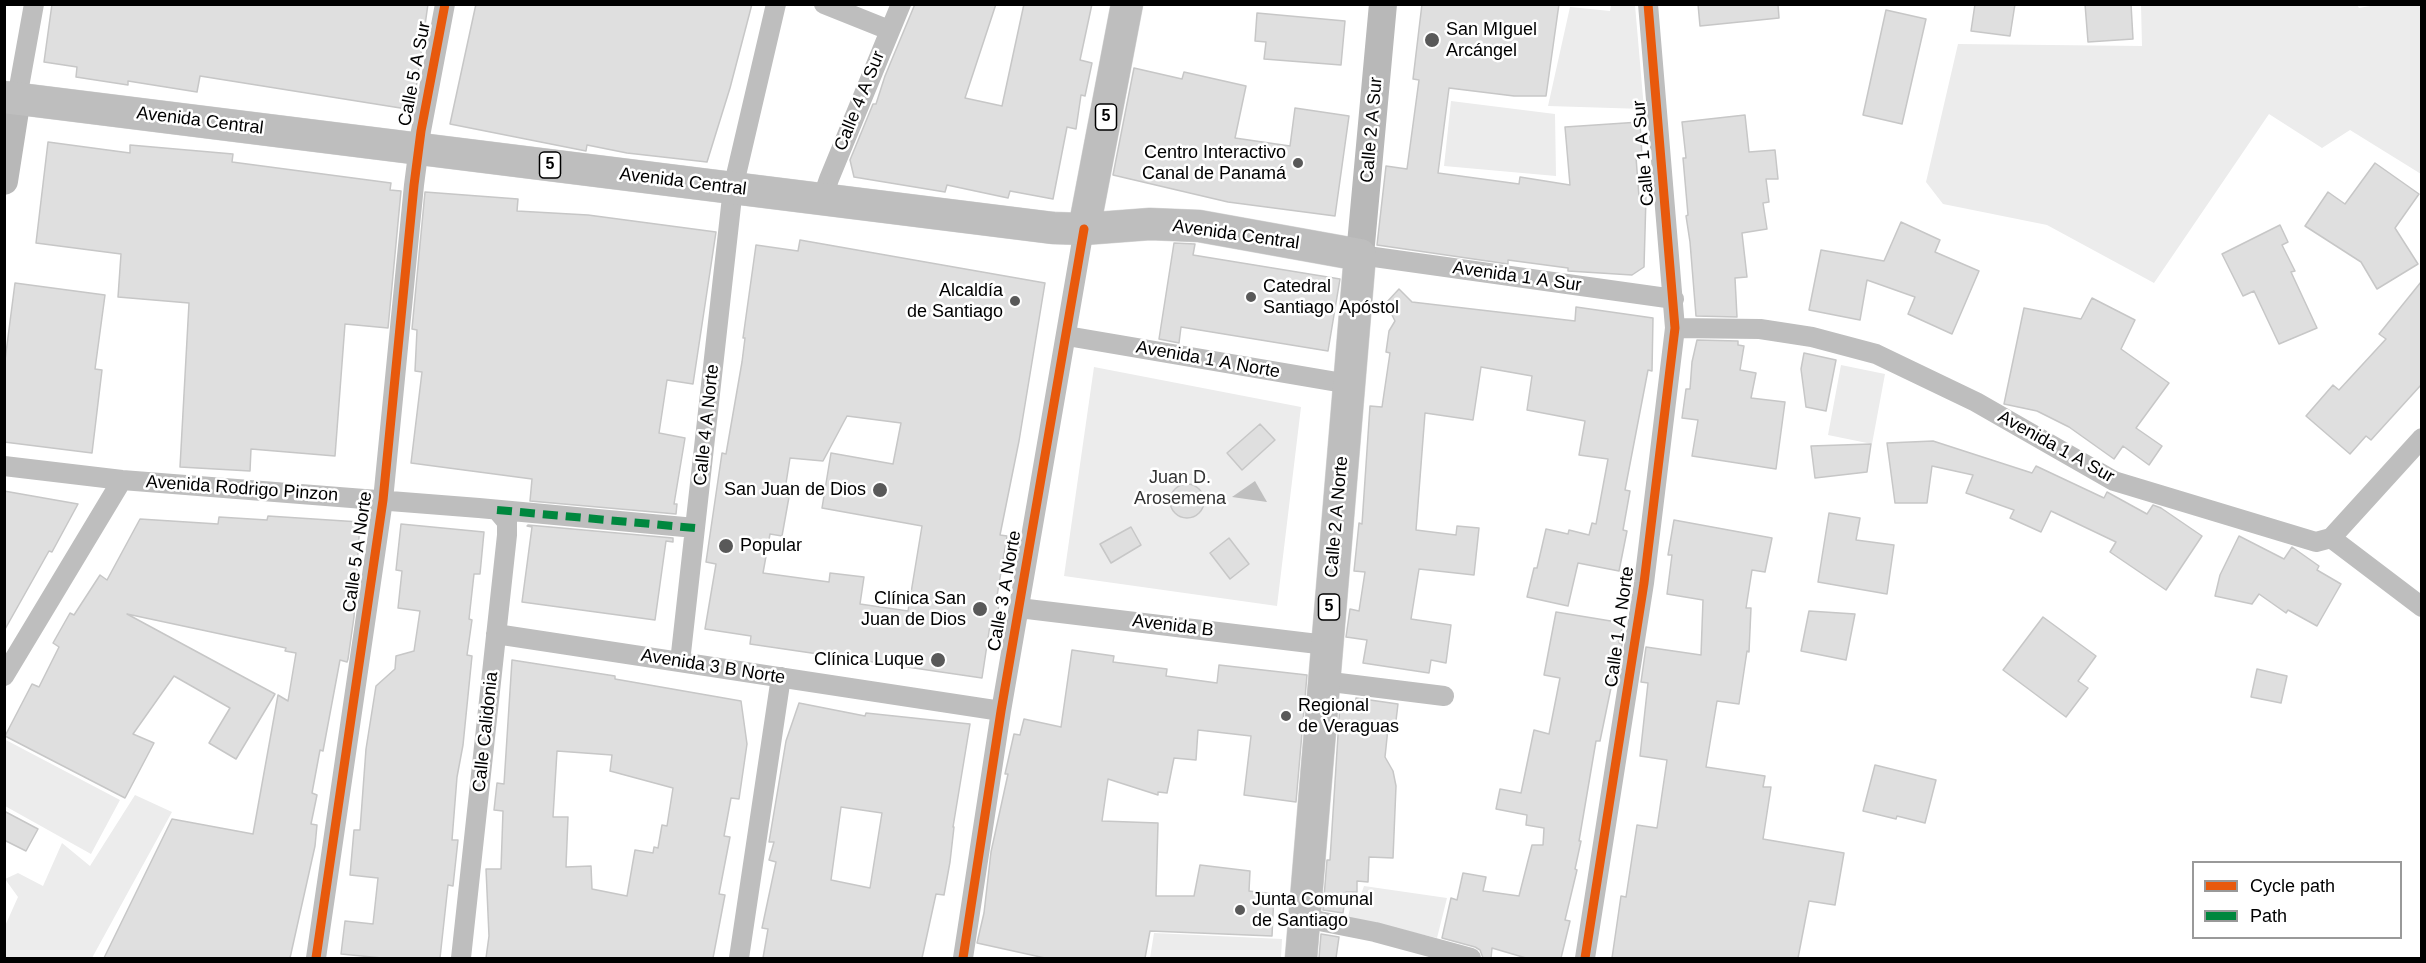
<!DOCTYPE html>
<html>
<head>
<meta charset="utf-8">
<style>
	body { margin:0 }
	#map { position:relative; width:2426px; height:963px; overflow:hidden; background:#fff; font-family:Arial,sans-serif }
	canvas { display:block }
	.frame { position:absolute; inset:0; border:6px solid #000; pointer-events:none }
	.legend { position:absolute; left:2192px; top:861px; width:210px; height:78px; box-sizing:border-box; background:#fff; border:2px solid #999; margin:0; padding:8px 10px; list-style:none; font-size:18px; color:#000 }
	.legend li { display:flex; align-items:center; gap:12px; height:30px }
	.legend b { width:30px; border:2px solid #999 }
</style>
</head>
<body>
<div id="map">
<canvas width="2426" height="963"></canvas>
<div class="frame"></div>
<ul class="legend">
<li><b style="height:8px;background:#e8590c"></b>Cycle path</li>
<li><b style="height:8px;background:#00873e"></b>Path</li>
</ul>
</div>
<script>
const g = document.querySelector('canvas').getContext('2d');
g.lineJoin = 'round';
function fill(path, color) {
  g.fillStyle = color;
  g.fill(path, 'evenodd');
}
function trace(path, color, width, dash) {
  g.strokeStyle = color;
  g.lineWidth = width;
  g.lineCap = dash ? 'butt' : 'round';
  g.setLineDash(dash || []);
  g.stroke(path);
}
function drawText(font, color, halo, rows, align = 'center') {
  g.font = font + ' Arial,sans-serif';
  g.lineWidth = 5;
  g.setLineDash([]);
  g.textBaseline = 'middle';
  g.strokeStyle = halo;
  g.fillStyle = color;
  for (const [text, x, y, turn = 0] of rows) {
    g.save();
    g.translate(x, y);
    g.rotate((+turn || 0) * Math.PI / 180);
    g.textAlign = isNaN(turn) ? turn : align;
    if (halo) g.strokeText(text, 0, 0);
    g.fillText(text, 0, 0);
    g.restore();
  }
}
const green = new Path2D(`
	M1611,5h24l9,104 -96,-3 22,-99 40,4z
	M2357,5l2,3 17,-3h45v169l-71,-44 -28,18 -53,-34 -115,169 -107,-58 -104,-21 -17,-22 32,-138 184,2 -1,-41z
	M1451,101l104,13 1,62 -112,-10z
	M1841,365l44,9 -13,70 -44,-9z
	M1094,367l207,40 -24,199 -213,-30z
	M4,739l116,61 -29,54 -86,-48z
	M135,795l37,17 -80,146h-87v-32l13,-29 -13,-18 13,-6 25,13 19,-43 28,23z
	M1364,886l83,12 -10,40 -89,-21 5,-21 7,1z
	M1154,933l128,6 -1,19h-131z`);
const water = new Path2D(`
	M1255,481l12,21 -35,-5z`);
const building = new Path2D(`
	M52,4h376l-15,106 -213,-34 -3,16 -69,-11v4l-52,-8 1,-10 -33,-5z
	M476,4h276l-22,84 -23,74 -80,-9 -40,-8 -1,6 -136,-27z
	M915,4h81l-31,94 37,8 22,-102h68l-12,56 12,3 -7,33 -4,-1 -5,34 -9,-2 -14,72 -43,-8 -2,7 -61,-13 -2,7 -91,-15 -4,-17 23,-56h3l9,-28z
	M1422,4h137l-13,92h-32l-65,-8 -11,85 81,11 1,-7 50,8 -5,-58 75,-5 2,34 -6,1 3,40h7l-2,70 -12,8 -64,-4v-3l-60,-8v4l-131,-19 9,-79 21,3 12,-89 -6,-1z
	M1698,4h80l1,14 -79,8z
	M1975,4h40l-5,32 -39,-5z
	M2085,4h46l2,35 -45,3z
	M1886,10l40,9 -24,105 -39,-9z
	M1257,13l88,8 -4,44 -77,-6 2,-17 -11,-1z
	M1134,68l48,11 2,-7 62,14 -11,52 55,8 5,-38 54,8 -14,100 -107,-14 -115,-27z
	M1745,115l4,37 26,-2 3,29h-12l3,23 -6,1 4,26 -25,4 5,44 -12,1 2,39 -41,-1 -6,-74 -4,-26 2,-1 -5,-57h3l-4,-36z
	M48,142l82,11v-8l103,9 -1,8 159,21 -1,7 11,1 -13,137 -43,-4 -10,132 -84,-7 -1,22 -70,-4 9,-164 -71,-6 3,-43 -85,-11z
	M2375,163l44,31 -24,34 23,36 -41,25 -16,-27 -56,-36 23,-34 17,12z
	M425,192l93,7 -1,12 71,4 128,17 -23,152 -26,-4 -8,53 26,5 -11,66h3l-1,10 -146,-13 2,-22 -121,-16 11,-91 -7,-1 2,-41 -5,-1z
	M1901,222l39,18 -5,12 44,19 -27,63 -44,-20 7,-17 -48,-17 -7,40 -51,-10 12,-60 63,11z
	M2280,225l8,17 -6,3 13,26 -4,1 26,56 -38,16 -25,-53 -11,5 -21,-42z
	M800,240l245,43 -26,158 -19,94 7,1 -10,60h3l-4,29h-6l-8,53 -232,-34 1,-8 -46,-7 11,-65 -10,-2 16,-109 4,1 16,-92 3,-24h-2l13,-93 42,6zM847,416l54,7 -8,41 -62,-11 -9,55 100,18 -14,85 -48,-7 4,-27 -34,-4 -1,9 -66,-9 7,-39 12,2 7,-39 -5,-1 6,-38 33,3z
	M1174,243l21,1 -2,11 147,24 -12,72 -147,-24 -2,16 -20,-4z
	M2421,282v103l-50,55 -5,-4 -16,18 -44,-38 27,-31 6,5 47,-51 -7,-5z
	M15,283l90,12 -10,74 7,1 -10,83 -88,-11v-74z
	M1399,289l13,13 163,19 1,-14 77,11 -1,53 -4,-1 -23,120 5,1 -7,39 4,1 -8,40 -41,-8 -10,43 -41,-9 7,-29h3l9,-39 22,5 1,-4 20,5 3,-12 4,1 12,-65 -29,-4 6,-34 -58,-11 5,-34 -51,-9 -8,53 -48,-7 -9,117 40,5 1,-9 22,2 -5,47 -55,-6 -8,50 40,6 -5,38 -15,-3 -2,13 -66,-10 4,-23 -21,-3 4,-28 9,2 6,-39 -11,-1 5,-48 3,1 8,-118 12,1 8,-54 -4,-1 3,-21 6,-10 -9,-18z
	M2092,298l43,22 -14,29 48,34 -33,45 26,18 -13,19 -26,-19 -9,13 -45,-32 -32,-16 -33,-7 20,-96 57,11z
	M1697,340l41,1v4l6,1 -4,24 16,3 -5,25 34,4 -9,67 -84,-13 6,-36 -16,-2 4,-29h4l2,-27z
	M1804,353l32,7 -10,51 -20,-4 -5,-38z
	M1260,424l15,16 -33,30 -15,-17z
	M1933,441l99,32 4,-7 68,32 3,-6 40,22 6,-9 8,3 41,28 -36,54 -56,-38 6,-10 -65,-31 -10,21 -31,-14 4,-8 -48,-17 7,-18 -41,-9 -5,37h-32l-8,-60z
	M1871,444l-4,28 -52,6 -4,-32z
	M1170 501a17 17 0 1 1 34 0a17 17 0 1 1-34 0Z
	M4,491l74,13 -26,48 -3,-1 -45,80z
	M1829,513l31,5 -4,22 38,5 -7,49 -69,-12z
	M268,516l92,6 -6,95 -6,42 -1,3 -7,-2 -17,91 -3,-1 -8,43 5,2 -6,29 6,1 -2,21 -25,112h-186l68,-139 81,15 25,-139 10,6 8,-48 -11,-2 1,-3 -159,-34 148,80 -39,65 -27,-16 21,-35 -56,-32 -41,58 21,9 -29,55 -120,-62 27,-52 7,3 20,-40 -6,-4 17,-30 4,2 26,-40 7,5 33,-61 78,5 1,-7 48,3z
	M1674,520l98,18 -7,34 -13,-2 -6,38h5l-2,44 -2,-1 -8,53 -22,-3 -11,66 59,9 -2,11h8l-8,52 81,14 -9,52 -26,-4 -11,57h-186l9,-62 5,1 11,-72 20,3 10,-68 -27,-4 8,-73 -7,-1 5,-35 55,8 2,-55 -36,-6 5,-39h-4z
	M401,524l83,8 -4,42h-6l-5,45 3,1 -5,35 5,1 -9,89 -6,32 -5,63h6l-5,46 -5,-1 -8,73h-58l-41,-4 4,-33 28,3 5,-46 -28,-3 4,-45h6l6,-81 10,-63 19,-17 1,-13 18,-5 6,-40 -22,-3 4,-37 -6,-1z
	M528,525l145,13v4l-7,-1 -11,79 -133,-18 10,-75 -5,-1z
	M1131,527l10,18 -30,18 -11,-19z
	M2239,536l45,23 8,-12 27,19 -2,4 24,14 -24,42 -29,-16 -2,3 -27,-19 -7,10 -37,-8 5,-21z
	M1229,538l20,26 -19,15 -20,-26z
	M1809,611l46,3 -9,46 -45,-9z
	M1556,612l67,11 -4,20 3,1 -5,34h-4l-13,63h-4l-17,100h2l-6,28 2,1 -12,50 5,1 -9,37h-35l-34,-10 -1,10h-8l-3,-8 -5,-3 -33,-9 9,-40 6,2 6,-27 23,4 -3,14 36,5 13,-51h11l1,-17 -18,-3 1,-10 -31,-6 4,-20 21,4 13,-63 15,4 11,-56 -16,-3z
	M2043,617l53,39 -18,25 10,7 -22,29 -63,-47z
	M1072,650l42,6 -1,6 54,7 -1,7 51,7 2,-18 88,10 -11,127 -52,-7 7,-59 -53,-6 -2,30 -22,-2 -7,35 -9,-1v3l-50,-16 -6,42 56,2 -2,73h38l6,-31 50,6 -1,20 25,3 -2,42 -122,-5 -5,27h-100l-68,-15 7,-30 7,-61 17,-78h-3l9,-40 6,1 4,-16 37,8z
	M512,660l103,16v3l126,22 6,43 -8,55 -8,-1 -7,38 6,1 -11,57 6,1 -12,63h-227l3,-22 -3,-67h15l2,-58 -9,-1 3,-27 7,1zM557,751l55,4 -2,16 63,17 -6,38 -5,-1 -4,23 -4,-1 -1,6 -18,-3 -8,46 -35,-7 -1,-23 -25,1 2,-50h-15z
	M2257,669l30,7 -6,27 -30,-6z
	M1356,698l42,6 -3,25 -7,-1 -3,29 8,14 3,15 -3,72 -24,-1 -1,25 -11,-1v11h-11l-3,21 -20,-3 4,-50h3l10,-156 15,2z
	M799,703l66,13 1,-3 104,11 -17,103h1l-4,35 -6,33 -8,-1 -14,64h-159l5,-29 -6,-1 14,-66 -7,-2 5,-18h-5l17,-101zM841,807l41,6 -12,75 -39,-8z
	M1875,765l61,15 -11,43 -28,-7 -1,3 -33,-8z
	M4,811l34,18 -12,22 -22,-11z
	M1321,934l18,3 -3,21h-17z`);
const street = new Path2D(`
	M824,4l65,26
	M17,98l17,-94
	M822,199l7,-20 72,-175
	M1360,255l314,44
	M1675,328l85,1 52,8 64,17 100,48 138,79 202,61 15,-4
	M1067,336l282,48
	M4,466l118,14 357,28 216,20
	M2331,538l91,-100
	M2331,538l91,69
	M1019,608l307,37
	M496,634l505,77
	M680,662l53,-474 43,-184
	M4,676l118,-196
	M1323,681l121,15
	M1304,918l71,14 96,26
	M316,958l67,-458 31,-315 7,-54 24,-127
	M461,958l46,-423v-13l-10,-12
	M739,958l42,-281
	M963,958l38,-247 83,-482
	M1585,958l59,-375 31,-255 -27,-324`);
const secondary = new Path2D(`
	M4,181l13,-83
	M1360,255l23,-251`);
const primary = new Path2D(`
	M4,97l1049,131 31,1 66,-5 49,2 161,29 -59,703
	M1084,229l43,-225`);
const quiet = new Path2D(`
	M497,510l198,18`);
const cycleway = new Path2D(`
	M316,958l67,-458 31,-315 7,-54 24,-127
	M963,958l38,-247 83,-482
	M1585,958l59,-375 31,-255 -27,-324`);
const markers = [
	[1432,40,8,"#595959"],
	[1298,163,6,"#595959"],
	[1251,297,6,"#595959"],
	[1015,301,6,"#595959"],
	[880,490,8,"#595959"],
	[726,546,8,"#595959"],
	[980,609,8,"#595959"],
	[938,660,8,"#595959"],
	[1286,716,6,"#595959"],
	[1240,910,6,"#595959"]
];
const shields = [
	[1106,117,21],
	[550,165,21],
	[1329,607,21]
];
const shieldNames = [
	["5",1106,117],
	["5",550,165],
	["5",1329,607]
];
const poiNames = [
	["San MIguel",1446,30],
	["Arcángel",1446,51],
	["Centro Interactivo",1286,153,"right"],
	["Canal de Panamá",1286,174,"right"],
	["Catedral",1263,287],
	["Santiago Apóstol",1263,308],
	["Alcaldía",1003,291,"right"],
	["de Santiago",1003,312,"right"],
	["San Juan de Dios",866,490,"right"],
	["Popular",740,546],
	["Clínica San",966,599,"right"],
	["Juan de Dios",966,620,"right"],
	["Clínica Luque",924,660,"right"],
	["Regional",1298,706],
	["de Veraguas",1298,727],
	["Junta Comunal",1252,900],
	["de Santiago",1252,921]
];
const streetNames = [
	["Calle 5 A Sur",415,74,-79],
	["Calle 4 A Sur",860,101,-68],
	["Avenida Central",200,121,7],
	["Calle 2 A Sur",1372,130,-85],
	["Calle 1 A Sur",1644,153,-95],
	["Avenida Central",683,182,7],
	["Avenida Central",1236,235,8],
	["Avenida 1 A Sur",1517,277,8],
	["Avenida 1 A Norte",1208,360,10],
	["Calle 4 A Norte",707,425,-84],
	["Avenida 1 A Sur",2056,447,29],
	["Avenida Rodrigo Pinzon",242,489,4],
	["Calle 2 A Norte",1337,517,-85],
	["Calle 5 A Norte",358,552,-82],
	["Calle 3 A Norte",1005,591,-80],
	["Avenida B",1173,626,7],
	["Calle 1 A Norte",1620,627,-82],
	["Avenida 3 B Norte",713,667,9],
	["Calle Calidonia",486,732,-84]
];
const parkNames = [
	["Juan D.",1180,478],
	["Arosemena",1180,499]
];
fill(green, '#ececec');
fill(water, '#bfbfbf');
fill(building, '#dfdfdf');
trace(building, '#c7c7c7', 1.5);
trace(primary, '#dbdbdb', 33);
trace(street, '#bebebe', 20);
trace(secondary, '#b8b8b8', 28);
trace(primary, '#bebebe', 32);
trace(quiet, '#00873e', 8, [15, 8]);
trace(cycleway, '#e8590c', 9);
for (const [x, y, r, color] of markers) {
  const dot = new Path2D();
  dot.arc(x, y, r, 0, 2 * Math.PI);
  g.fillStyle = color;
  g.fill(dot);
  trace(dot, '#fff', 2);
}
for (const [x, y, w] of shields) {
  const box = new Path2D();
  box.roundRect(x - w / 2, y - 13, w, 26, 4.5);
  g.fillStyle = '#fff';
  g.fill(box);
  trace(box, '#000', 1.5);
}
drawText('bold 16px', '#000', null, shieldNames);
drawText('18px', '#000', '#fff', poiNames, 'left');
drawText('18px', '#000', '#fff', streetNames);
drawText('18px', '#333', '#fff', parkNames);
</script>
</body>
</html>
